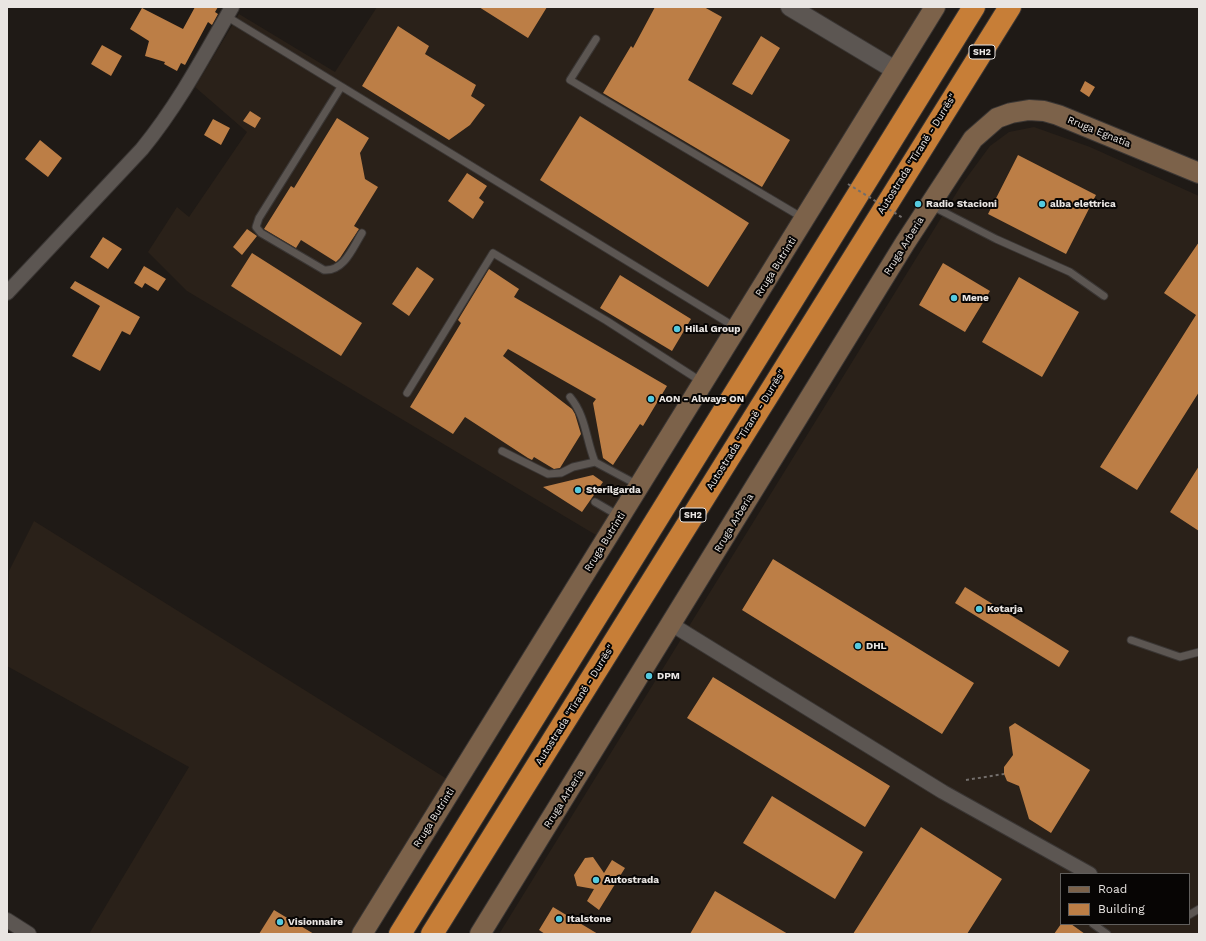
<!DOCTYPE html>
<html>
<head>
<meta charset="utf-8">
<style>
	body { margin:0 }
	#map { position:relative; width:1206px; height:941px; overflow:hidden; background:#1f1a16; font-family:"Work Sans",sans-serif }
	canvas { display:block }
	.frame { position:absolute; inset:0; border:8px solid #e9e5e2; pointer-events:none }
	.legend { position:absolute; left:1060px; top:873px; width:130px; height:52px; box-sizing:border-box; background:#070504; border:1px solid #615f5d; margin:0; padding:5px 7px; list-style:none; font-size:12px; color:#e9e5e2 }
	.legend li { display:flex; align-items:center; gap:8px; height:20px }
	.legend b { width:20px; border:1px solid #615f5d }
</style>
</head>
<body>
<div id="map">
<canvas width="1206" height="941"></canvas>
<div class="frame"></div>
<ul class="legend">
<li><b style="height:5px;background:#7c624a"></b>Road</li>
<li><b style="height:11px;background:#bc7e46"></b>Building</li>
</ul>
</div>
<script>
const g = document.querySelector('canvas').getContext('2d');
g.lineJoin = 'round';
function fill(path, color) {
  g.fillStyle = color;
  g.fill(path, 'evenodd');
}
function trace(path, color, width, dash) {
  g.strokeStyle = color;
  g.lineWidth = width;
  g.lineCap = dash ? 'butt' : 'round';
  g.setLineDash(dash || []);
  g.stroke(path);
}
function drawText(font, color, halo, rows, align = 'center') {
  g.font = font + ' "Work Sans",sans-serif';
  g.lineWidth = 4;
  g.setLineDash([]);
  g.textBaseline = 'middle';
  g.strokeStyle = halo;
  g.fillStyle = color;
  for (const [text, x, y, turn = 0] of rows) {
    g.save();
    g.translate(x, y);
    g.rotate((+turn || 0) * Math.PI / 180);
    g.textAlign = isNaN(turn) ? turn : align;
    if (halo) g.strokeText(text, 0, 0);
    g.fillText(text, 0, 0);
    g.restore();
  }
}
const built = new Path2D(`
	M377,7h558l-329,534 -419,-250 -39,-39 29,-45 12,10 58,-85 -52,-45 44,-73 96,58z
	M1034,127l56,20 109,49v738h-700l463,-750 28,-38 19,-14zM1061,874h128v50h-128z
	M34,521l421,263 -93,150h-273l100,-167 -182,-101 2,-95z`);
const building = new Path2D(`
	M195,7h23l-3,5 3,2 -6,11 -4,-3 -23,43 -4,-2 -4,8 -13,-7 1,-2 -20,-6 4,-15 -19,-12 12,-21 41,21z
	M479,7h68l-19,31z
	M655,7h49l18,10 -34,63 102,60 -28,47 -159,-94 28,-47 2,2z
	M398,26l31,20 -4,8 51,31 -5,11 14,9 -15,20 -21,15 -87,-54z
	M761,36l19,12 -28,47 -20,-11z
	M102,45l20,11 -11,20 -20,-12z
	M1085,81l10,6 -6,10 -9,-6z
	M250,111l11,7 -6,10 -12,-7z
	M580,116l169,107 -41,64 -168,-107z
	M337,118l32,20 -9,15 5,26 13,8 -24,39 5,3 -19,29 -4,4 -35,-22 -5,8 -32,-19 27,-43 3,2z
	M213,119l17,9 -9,17 -17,-10z
	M40,140l22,18 -14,19 -23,-18z
	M1018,155l78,40 -30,59 -78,-40z
	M467,173l20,13 -8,12 5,4 -11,17 -25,-18z
	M247,229l10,7 -15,19 -9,-8z
	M103,237l19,12 -14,20 -18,-12z
	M1199,242v150l-62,98 -37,-23 96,-152 -32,-22z
	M252,253l110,70 -21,33 -110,-70z
	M943,263l47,28 -25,41 -46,-27z
	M144,266l22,13 -8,12 -13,-8 -3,5 -8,-5z
	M417,267l17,12 -25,37 -17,-12z
	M489,269l30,20 -5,8 153,89 -24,40 -3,-2 -27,41 -10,-7 -10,-55 3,-4 -88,-50 -5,7 69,53 3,5 6,20 -21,34 -6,1 -20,-12 -2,3 -4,-2 -63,-41 -12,17 -43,-27 51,-84 -3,-3z
	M620,275l71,44 -19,32 -72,-43z
	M1019,277l60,35 -37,65 -60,-35z
	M75,281l65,36 -10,18 -8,-4 -22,40 -28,-15 28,-50 -30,-18z
	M1199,466v65l-29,-19z
	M593,475l10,7 -21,30 -39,-25z
	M773,559l201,124 -32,51 -200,-124z
	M965,587l104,64 -10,16 -104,-64z
	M713,677l177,109 -25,41 -178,-109z
	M1015,723l75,47 -39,63 -22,-14 -10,-33 -12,-5 -3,-7v-7l9,-12 -4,-28z
	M772,796l91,56 -28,47 -92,-56z
	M921,827l81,52 -35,55h-114z
	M593,857l11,16 8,-13 13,8 -26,42 -12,-9 7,-12 -17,-3 -3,-11 11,-17z
	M715,891l73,43h-98z
	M553,907l45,27h-53l-6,-4z
	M274,910l40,24h-55z
	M1061,924h10l14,10h-31z`);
const path = new Path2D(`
	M966,780l38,-6`);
const service = new Path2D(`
	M226,16l509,311
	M596,39l-26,41 233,138
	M341,87l-82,131 -3,9 5,6 63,37c20,2 29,-23 38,-37
	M932,206l64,33 74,33 34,24
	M407,393l86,-140 114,68 95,61
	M570,397c16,19 16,43 25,65l43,23
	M502,451l46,23 13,-1 12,-6 22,-5
	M595,502l24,14
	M1131,640l49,17 19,-5
	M1189,915l10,-6
	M1093,924l14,10`);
const minor = new Path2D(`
	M7,293l135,-144c36,-44 62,-93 90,-142
	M671,624l272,168 147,82
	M7,920l22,14`);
const tertiary = new Path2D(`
	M790,7l105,63`);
const secondary = new Path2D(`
	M362,934l573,-927
	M480,934l425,-691 68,-104 24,-21 14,-5 18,-3 15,1 14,4 141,58`);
const motorway = new Path2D(`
	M400,934l574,-927
	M432,934l578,-927`);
const pathBridge = new Path2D(`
	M848,184l55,34`);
const markers = [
	[918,204,4,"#55cadf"],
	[1042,204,4,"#55cadf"],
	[954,298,4,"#55cadf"],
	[677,329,4,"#55cadf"],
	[651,399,4,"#55cadf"],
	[578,490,4,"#55cadf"],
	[979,609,4,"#55cadf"],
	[858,646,4,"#55cadf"],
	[649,676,4,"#55cadf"],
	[596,880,4,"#55cadf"],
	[559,919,4,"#55cadf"],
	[280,922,4,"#55cadf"]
];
const shields = [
	[982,52,26],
	[693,515,26]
];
const shieldNames = [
	["SH2",982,52],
	["SH2",693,515]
];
const streetNames = [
	["Rruga Egnatia",1099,132,22],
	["Autostrada \"Tiranë - Durrës\"",917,154,-58],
	["Rruga Arberia",904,246,-58],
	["Rruga Butrinti",776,267,-58],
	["Autostrada \"Tiranë - Durrës\"",746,430,-58],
	["Rruga Arberia",734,523,-59],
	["Rruga Butrinti",605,542,-58],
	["Autostrada \"Tiranë - Durrës\"",575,705,-58],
	["Rruga Arberia",564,799,-58],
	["Rruga Butrinti",434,818,-58]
];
const poiNames = [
	["Radio Stacioni",926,204],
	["alba elettrica",1050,204],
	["Mene",962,298],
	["Hilal Group",685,329],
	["AON - Always ON",659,399],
	["Sterilgarda",586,490],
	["Kotarja",987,609],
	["DHL",866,646],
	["DPM",657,676],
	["Autostrada",604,880],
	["Italstone",567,919],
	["Visionnaire",288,922]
];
fill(built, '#2a2119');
fill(building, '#bc7e46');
trace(service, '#3a3634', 9);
trace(minor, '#3a3634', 16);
trace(tertiary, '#3a3634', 20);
trace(secondary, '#3a3634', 22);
trace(motorway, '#3a3634', 24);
trace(path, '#736e6b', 2, [3, 3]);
trace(service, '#5c5652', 7);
trace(minor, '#5c5652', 14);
trace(tertiary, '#5c5652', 18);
trace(secondary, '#7c624a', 20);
trace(motorway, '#c77e37', 22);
trace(pathBridge, '#736e6b', 2, [3, 3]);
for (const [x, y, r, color] of markers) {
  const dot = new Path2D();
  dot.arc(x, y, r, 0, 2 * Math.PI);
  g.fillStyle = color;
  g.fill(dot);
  trace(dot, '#070504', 1.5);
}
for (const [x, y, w] of shields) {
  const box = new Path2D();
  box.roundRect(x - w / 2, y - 7, w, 14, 3);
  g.fillStyle = '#070504';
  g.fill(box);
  trace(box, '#e9e5e2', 1);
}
drawText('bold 9px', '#e9e5e2', null, shieldNames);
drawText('10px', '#e9e5e2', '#070504', streetNames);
drawText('bold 10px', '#e9e5e2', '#070504', poiNames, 'left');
</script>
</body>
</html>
